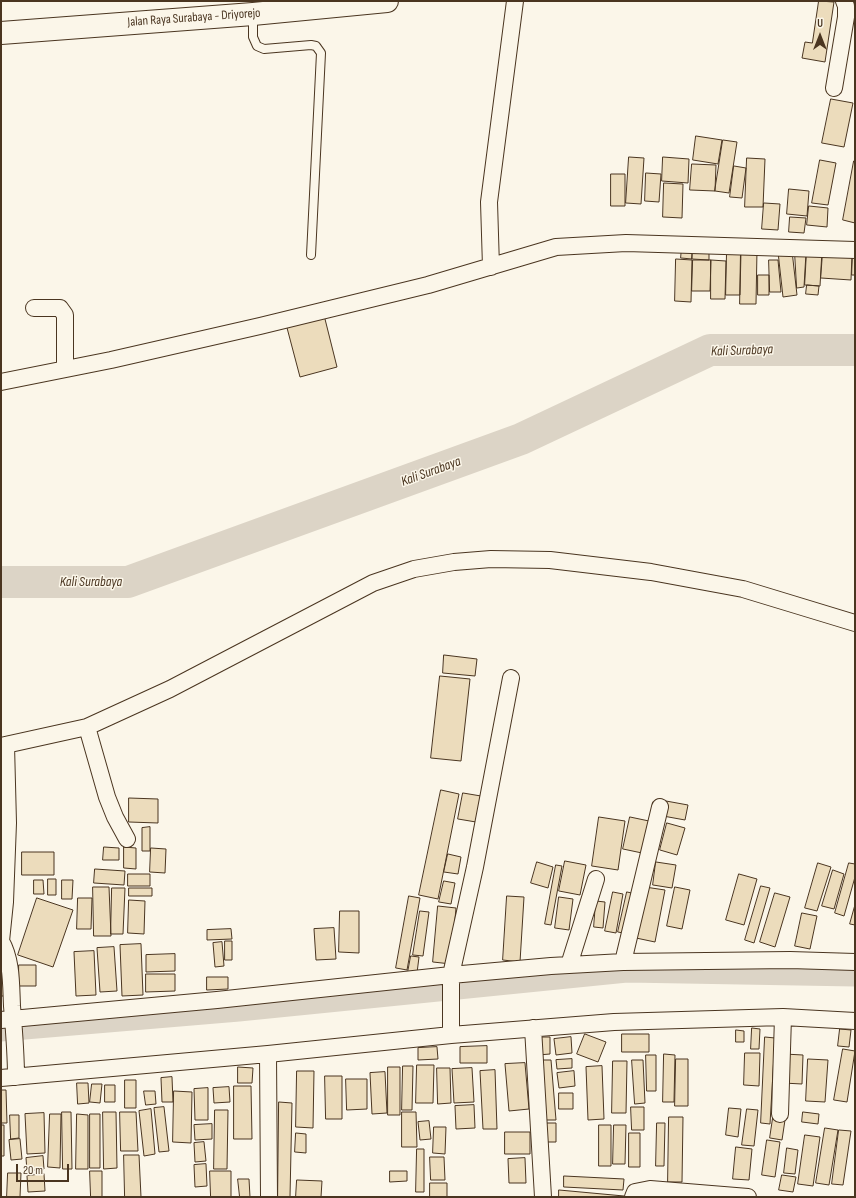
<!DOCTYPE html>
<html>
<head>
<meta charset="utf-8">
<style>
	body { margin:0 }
	#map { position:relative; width:856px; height:1198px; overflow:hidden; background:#fbf6e9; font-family:"Sofia Sans Condensed",sans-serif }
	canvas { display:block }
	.frame { position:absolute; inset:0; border:2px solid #4a3520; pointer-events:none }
	.north { position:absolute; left:800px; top:16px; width:40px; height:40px; -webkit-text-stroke:3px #fbf6e9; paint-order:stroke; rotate:0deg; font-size:11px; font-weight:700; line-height:16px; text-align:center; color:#4a3520 }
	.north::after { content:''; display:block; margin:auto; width:14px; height:18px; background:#4a3520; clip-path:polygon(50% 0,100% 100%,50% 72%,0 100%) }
	.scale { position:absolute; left:16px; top:1164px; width:53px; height:18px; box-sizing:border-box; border:2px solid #4a3520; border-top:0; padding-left:5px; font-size:12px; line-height:14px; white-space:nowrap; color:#4a3520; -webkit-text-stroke:3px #fbf6e9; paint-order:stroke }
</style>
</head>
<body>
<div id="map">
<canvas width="856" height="1198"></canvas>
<div class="frame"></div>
<div class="north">U</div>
<div class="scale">20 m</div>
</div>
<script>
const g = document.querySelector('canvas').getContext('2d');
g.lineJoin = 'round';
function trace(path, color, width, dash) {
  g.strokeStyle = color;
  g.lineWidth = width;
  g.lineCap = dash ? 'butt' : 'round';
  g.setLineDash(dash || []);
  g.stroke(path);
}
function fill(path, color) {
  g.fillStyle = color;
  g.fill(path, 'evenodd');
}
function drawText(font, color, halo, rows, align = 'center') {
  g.font = font + ' "Sofia Sans Condensed",sans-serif';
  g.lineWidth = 3;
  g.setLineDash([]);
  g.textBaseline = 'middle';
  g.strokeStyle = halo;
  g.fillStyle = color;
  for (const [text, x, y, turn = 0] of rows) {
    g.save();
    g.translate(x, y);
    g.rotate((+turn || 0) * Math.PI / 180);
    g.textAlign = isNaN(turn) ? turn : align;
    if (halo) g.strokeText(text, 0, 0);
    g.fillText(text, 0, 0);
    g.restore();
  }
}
const canal = new Path2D(`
	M1,1032l238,-20 388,-39 228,4`);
const river = new Path2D(`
	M1,582h127l393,-143 189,-89h145`);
const building = new Path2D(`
	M819,1l15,1 -9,60 -23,-4 3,-16 7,1z
	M831,99l22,4 -9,44 -22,-4z
	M696,136l26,4 -4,24 -25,-4z
	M723,140l14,2 -8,51 -14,-2z
	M629,157l15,1 -3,46 -15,-1z
	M663,157l26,2 -1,24 -26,-2z
	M747,158l18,1 -2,48h-18z
	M820,160l16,3 -8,42 -16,-2z
	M854,161h1v62l-12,-3z
	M692,164l24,1 -1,26 -25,-1z
	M734,166l12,2 -4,30 -12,-1z
	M646,173l15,1 -2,28 -14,-1z
	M611,174h14v32h-14z
	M664,183l19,1 -1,34 -19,-1z
	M789,189l20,2 -2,25 -20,-2z
	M764,203l16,1 -2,26 -16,-1z
	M809,206l19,2 -1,19 -20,-2z
	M790,217l16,1 -2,15 -15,-1z
	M682,247h10v12l-11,-1z
	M693,249h16v11l-17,-1z
	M741,249l16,1 -1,54h-16z
	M727,250h14l-1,45h-14z
	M807,250l15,1 -2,35 -15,-1z
	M853,250l2,1v24h-3z
	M792,251l5,44 -14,2 -5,-45z
	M823,252l29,2 -1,26 -30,-2z
	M795,253h11l-2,34 -7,1z
	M676,259l16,1 -1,42 -16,-1z
	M693,260h18l-1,31h-18z
	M711,260l15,1 -1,38h-14z
	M769,260h9l3,32h-11z
	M758,275h11v20h-11z
	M807,285l12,1 -1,9 -12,-1z
	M324,315l13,52 -37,10 -14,-53z
	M444,655l33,4 -2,17 -32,-3z
	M440,676l30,3 -9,82 -30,-3z
	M441,790l18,4 -21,105 -19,-4z
	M463,793l18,3 -5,26 -18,-3z
	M129,798l29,1v24l-29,-1z
	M666,801l22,4 -3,15 -22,-4z
	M599,817l26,4 -7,49 -26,-4z
	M630,817l19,4 -7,32 -19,-4z
	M667,823l18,5 -8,27 -17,-5z
	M150,827v24h-8v-23z
	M104,847l15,1v12h-16z
	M124,847l12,1v21l-12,-1z
	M151,848l15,1 -1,24 -15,-1z
	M22,852h32v23h-32z
	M448,854l13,3 -3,17 -14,-2z
	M565,861l21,4 -6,30 -21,-4z
	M537,862l16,5 -5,21 -17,-5z
	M656,862l20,3 -4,23 -19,-3z
	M818,863l13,4 -14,44 -12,-3z
	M849,863l6,1v13l-11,39 -9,-3z
	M556,865l6,1 -11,59 -6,-1z
	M95,869l30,2 -1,14 -30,-2z
	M833,870l11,4 -10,35 -12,-3z
	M128,874h22v12h-22z
	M739,874l18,5 -13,46 -18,-5z
	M48,879h8v16h-8z
	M34,880h9l1,14h-10z
	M62,880h11l-1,19h-10z
	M444,881l11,2 -4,21 -12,-2z
	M761,886l9,2 -16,55 -9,-3z
	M93,887h16l2,49h-17z
	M645,887l20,3 -10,52 -19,-4z
	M675,887l15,3 -8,39 -15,-3z
	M112,888h13l-2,46h-12z
	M129,888h23v8h-23z
	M613,892l10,2 -7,39 -11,-2z
	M627,892l9,2 -8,40 -10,-2z
	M775,893l15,4 -15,50 -15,-5z
	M409,896l11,2 -13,72 -11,-2z
	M507,896l17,1 -4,65 -17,-2z
	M559,897l14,2 -4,31 -14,-2z
	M37,898l36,12 -20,57 -35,-12z
	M78,898h14l-1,31h-14z
	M129,900l16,1 -1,33 -16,-1z
	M596,901l9,1 -2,26 -9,-1z
	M855,905v20l-5,-1z
	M438,906l18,2 -5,56 -18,-2z
	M340,911h19v42l-20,-1z
	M420,911l9,1 -6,44 -10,-1z
	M802,913l15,3 -7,33 -15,-3z
	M334,928l2,31 -20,1 -2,-31z
	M231,929l1,10 -25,1v-10z
	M225,941h7v19h-7z
	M222,942l2,24 -9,1 -2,-24z
	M141,944l2,51 -21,1 -2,-51z
	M114,947l3,44 -17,1 -3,-44z
	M94,951l2,44 -20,1 -2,-44z
	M175,954v17l-29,1v-17z
	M1,956l8,40h-7z
	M411,956l8,1 -2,16 -9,-1z
	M19,965h17v21h-17z
	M146,974h29v17l-29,1z
	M207,977h21v12l-21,1z
	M752,1028l8,1 -1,20h-8z
	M840,1029l11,1 -2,17 -11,-1z
	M736,1030l8,1v11h-8z
	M585,1034l21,8 -8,20 -21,-8z
	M622,1034h27v18h-27z
	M537,1037h13v17l-12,1z
	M571,1037l1,16 -16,2 -2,-16z
	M765,1037l10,1 -5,86 -9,-1z
	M487,1046v17h-27v-16z
	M437,1047l1,12 -20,1v-12z
	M843,1049l12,2 -8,51 -13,-2z
	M745,1053h15l-1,33 -15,-1z
	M664,1054l11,1 -1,47h-11z
	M784,1054l19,1 -1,29 -19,-1z
	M646,1055h10v36h-9z
	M572,1059v9l-15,1 -1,-9z
	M676,1059h12v47h-13z
	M808,1059l20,1 -3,42 -19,-1z
	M538,1060h13l5,60h-13z
	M632,1060h11l2,43 -10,1z
	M613,1061h14l-1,52h-14z
	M525,1063l4,46 -20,2 -4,-47z
	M417,1065h17l-1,38h-17z
	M403,1066h10l-1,44h-10z
	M602,1066l2,53 -16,1 -2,-53z
	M238,1067l15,1 -1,15h-14z
	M388,1067h12v48h-12z
	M437,1068h13l1,35 -13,1z
	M472,1068l2,34 -20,1 -2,-34z
	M495,1070l2,59h-14l-3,-58z
	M297,1071h17l-1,57 -17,-1z
	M574,1071l1,15 -16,2 -2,-15z
	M385,1072l2,41 -15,1 -2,-41z
	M325,1076h17v43h-16z
	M172,1077l1,25h-11l-1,-24z
	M346,1079h21v30l-20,1z
	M125,1080h11v28h-11z
	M77,1083h11l1,20 -11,1z
	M92,1084h10l-2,19 -10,-1z
	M105,1085h10v17h-10z
	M234,1086h17l1,53h-18z
	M229,1087l1,15 -16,1 -1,-15z
	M208,1088v32h-13l-1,-31z
	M1,1090h5l1,33h-6z
	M144,1091h11l1,13 -10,1z
	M174,1091l18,1 -1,51 -18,-1z
	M559,1093h14v16h-14z
	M279,1102l13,1 -2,94h-12z
	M474,1105l1,23 -19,1 -1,-23z
	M164,1107l5,44 -10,1 -5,-44z
	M631,1107h13v23h-12z
	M729,1108l12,1 -3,28 -12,-2z
	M151,1109l4,45 -11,2 -5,-45z
	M747,1109l11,1 -4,36 -12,-1z
	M215,1110h13l-1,59h-13z
	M62,1112h9l1,57h-9z
	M103,1112h13l1,56 -13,1z
	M120,1112h16l2,39h-17z
	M402,1112h14l1,35h-15z
	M803,1112l16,2 -1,10 -16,-2z
	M44,1113l1,40 -18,1 -2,-40z
	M50,1114h11l-1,54 -12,-1z
	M77,1114l11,1v54h-12z
	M90,1114h10v54h-10z
	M10,1115h9v23l-8,1z
	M669,1117h14l-1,65h-14z
	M773,1118l12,2 -3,20 -12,-2z
	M429,1121l2,18 -11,1 -2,-18z
	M545,1123h11v19h-11z
	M657,1123h8l-1,43h-8z
	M212,1124v15l-17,1 -1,-15z
	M1,1125h3v31h-3z
	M599,1125h12v41h-12z
	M614,1125h12l-1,39h-12z
	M434,1127h12l-1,27 -12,-1z
	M825,1128l13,2 -9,55 -13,-2z
	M839,1130l12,1 -8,54 -11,-1z
	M505,1132h25v22h-25z
	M296,1133l10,1v19l-11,-1z
	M629,1133h11v34h-11z
	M805,1135l15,2 -7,49 -15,-2z
	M20,1139l2,20 -11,1 -2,-20z
	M767,1140l13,2 -5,35 -13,-2z
	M204,1142l2,19 -11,1 -1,-19z
	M736,1147l16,2 -3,31 -16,-1z
	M787,1148l11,2 -3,24 -11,-1z
	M417,1149h7v43h-8z
	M124,1155h15l2,42h-16z
	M43,1156l1,13 -17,2 -1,-13z
	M430,1157h14l1,23h-14z
	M525,1158l1,25h-17l-1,-24z
	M206,1164l1,22 -12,1 -1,-22z
	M90,1171h12v26h-11z
	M210,1171h21v26h-20z
	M390,1171h17v10l-17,1z
	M8,1173h13l-1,24h-13z
	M44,1174l1,17 -17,1 -1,-16z
	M782,1175l14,2 -3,15 -14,-2z
	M564,1176l60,3 -1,11 -59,-3z
	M238,1179h11l1,18h-10z
	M297,1180l25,1 -1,16h-25z
	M430,1183h17v14h-17z
	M559,1190l65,6v1h-65z`);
const lane = new Path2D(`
	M253,14v23l4,9 7,3 47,-4 5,1 5,7 -10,202`);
const street = new Path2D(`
	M834,88l12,-71v-11l-2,-5
	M491,267l-2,-65 26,-201
	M34,308h26l5,7v54
	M1,382l110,-22 149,-34 168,-41 128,-38 70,-4 229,7
	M87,727l20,70 8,20 12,22
	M1,746l86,-19 83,-38 203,-106 41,-14 40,-7 37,-3 59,1 101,12 92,17 112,34
	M1,941l4,-39 3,-79 -2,-78
	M1,941c11,19 10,44 11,65 2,24 4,47 4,71
	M623,962l37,-155
	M569,965l27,-86
	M1,1020l216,-20 234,-25 100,-9 72,-4 167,-2 65,2
	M533,1028l10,169
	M451,1035v-60l24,-108 36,-189
	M268,1054l1,143
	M1,1078l267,-24 183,-19 163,-13 169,-5 72,4
	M780,1114l3,-97
	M633,1197l2,-5 15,-3 98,8`);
const primary = new Path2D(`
	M1,33l252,-19 134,-13`);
const streetNames = [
	["Jalan Raya Surabaya - Driyorejo",194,18,-4]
];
const waterNames = [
	["Kali Surabaya",742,351,-2],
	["Kali Surabaya",431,472,-20],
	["Kali Surabaya",91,582]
];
trace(canal, '#dcd4c6', 19);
trace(river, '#dcd4c6', 32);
fill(building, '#ecdcbc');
trace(building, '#4a3520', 1);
trace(lane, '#4a3520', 10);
trace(street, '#4a3520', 18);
trace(primary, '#4a3520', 24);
trace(lane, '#fbf6e9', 8);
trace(street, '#fbf6e9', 16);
trace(primary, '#fbf6e9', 22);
drawText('13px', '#4a3520', '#fbf6e9', streetNames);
drawText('italic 14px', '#4a3520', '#fbf6e9', waterNames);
</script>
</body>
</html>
